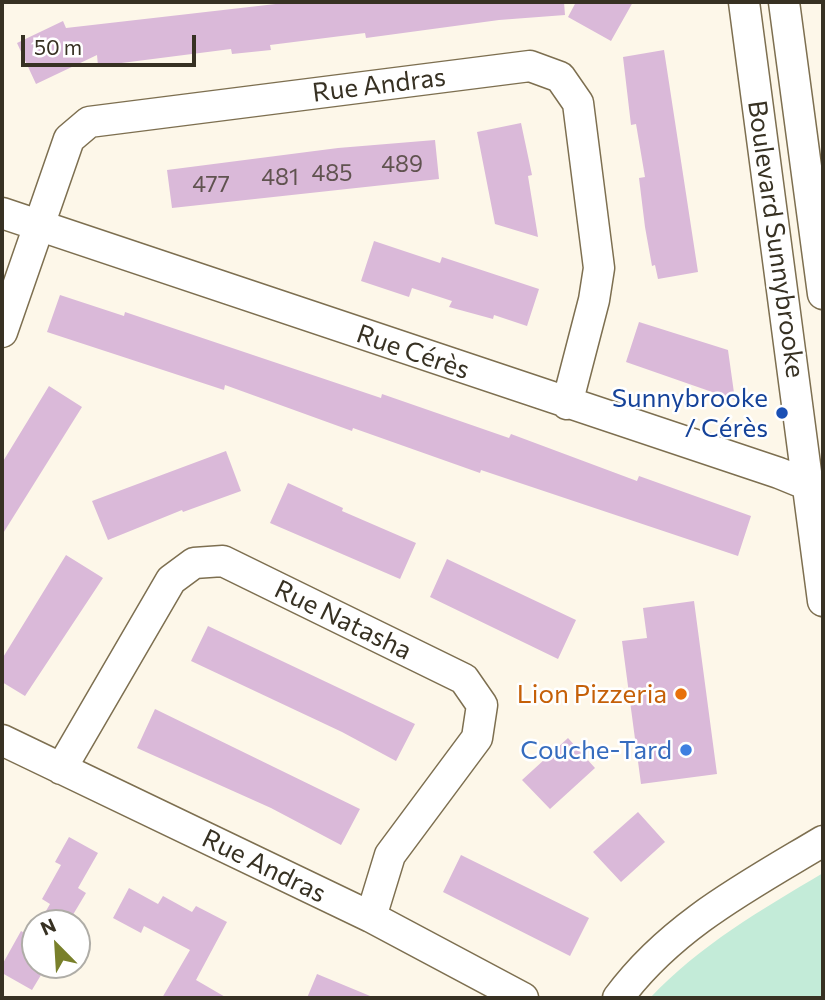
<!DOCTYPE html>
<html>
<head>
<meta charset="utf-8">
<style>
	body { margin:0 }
	#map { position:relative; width:825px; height:1000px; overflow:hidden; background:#fdf7e9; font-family:Commissioner,sans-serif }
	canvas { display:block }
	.frame { position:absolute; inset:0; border:4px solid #373123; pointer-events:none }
	.north { position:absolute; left:21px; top:909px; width:70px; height:70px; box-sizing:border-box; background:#fff; border:2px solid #afada7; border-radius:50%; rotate:336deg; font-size:19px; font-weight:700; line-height:28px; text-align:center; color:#373123 }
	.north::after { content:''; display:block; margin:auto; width:24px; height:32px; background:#79802b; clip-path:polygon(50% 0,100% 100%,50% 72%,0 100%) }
	.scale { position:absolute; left:21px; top:35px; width:175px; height:32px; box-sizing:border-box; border:4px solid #373123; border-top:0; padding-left:9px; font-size:21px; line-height:24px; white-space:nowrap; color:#373123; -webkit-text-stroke:5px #fff; paint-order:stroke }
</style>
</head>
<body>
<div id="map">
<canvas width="825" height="1000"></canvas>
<div class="frame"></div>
<div class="north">N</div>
<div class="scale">50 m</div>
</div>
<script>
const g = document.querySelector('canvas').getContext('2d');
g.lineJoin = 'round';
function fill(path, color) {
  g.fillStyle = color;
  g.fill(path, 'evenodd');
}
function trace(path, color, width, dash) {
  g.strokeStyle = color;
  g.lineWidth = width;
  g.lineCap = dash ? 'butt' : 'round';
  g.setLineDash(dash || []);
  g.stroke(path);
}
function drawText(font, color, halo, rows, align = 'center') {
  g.font = font + ' Commissioner,sans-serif';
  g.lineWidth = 5;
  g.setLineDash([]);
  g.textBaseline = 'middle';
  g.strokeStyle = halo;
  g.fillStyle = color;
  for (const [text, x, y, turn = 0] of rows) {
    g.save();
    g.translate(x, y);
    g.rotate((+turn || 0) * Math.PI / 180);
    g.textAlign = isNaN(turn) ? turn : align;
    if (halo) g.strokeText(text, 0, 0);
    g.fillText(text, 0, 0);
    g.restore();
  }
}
const green = new Path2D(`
	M823,873v125h-173c50,-53 111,-88 173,-125z`);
const building = new Path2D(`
	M293,2h271l1,13 -66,5 -133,18 -1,-5 -95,12 1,5 -39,4 -1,-5 -133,17 -1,-11 -61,29 -19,-41 46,-22 3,7z
	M576,2h57l-22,39 -43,-24z
	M664,50l34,222 -40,7 -3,-14 -3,1 -7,-39 -6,-49 6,-1 -9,-53 -5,1 -8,-68z
	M521,123l11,52 -4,1 10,61 -43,-13 -18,-92z
	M435,140l4,39 -267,29 -5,-38 171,-22z
	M374,241l66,22 2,-6 97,32 -12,37 -33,-11 -1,4 -44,-12 3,-6 -40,-13 -3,9 -48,-16z
	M60,295l64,21 1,-4 256,86 1,-4 127,44 2,-4 126,47 2,-5 112,40 -13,40 -257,-86 -1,3 -127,-45 -1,3 -127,-46 -1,5 -177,-58z
	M639,322l89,28 7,50 -109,-38z
	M49,386l33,21 -80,128v-72z
	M226,451l15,40 -58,21 -1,-2 -74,30 -16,-39z
	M288,483l55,25 -1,3 74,32 -16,36 -130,-56z
	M66,555l37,23 -78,118 -23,-14v-23z
	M447,559l129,61 -18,39 -128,-62z
	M694,601l23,173 -76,10 -19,-143 25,-3 -4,-30z
	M208,626l207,98 -19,37 -54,-29 -151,-71z
	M155,709l205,100 -19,36 -70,-37 -134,-60z
	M568,738l27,30 -45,41 -28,-29z
	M638,812l27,30 -44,40 -28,-30z
	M69,837l29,16 -20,35 8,5 -18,30h-29l11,-19 -8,-5 19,-34 -6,-3z
	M461,855l128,63 -19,38 -127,-64z
	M129,888l29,16 5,-8 29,16 4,-6 31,16 -31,58 31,18h-65l28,-48 -46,-24 -3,7 -28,-15z
	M21,931l14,8v26h12l-15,25 -30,-17v-8z
	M317,974l58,24h-68z`);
const minor = new Path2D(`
	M744,2l79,599
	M784,2l39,292
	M2,213l777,260 44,18
	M2,332l67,-193 20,-17 441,-56 30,11 18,26 21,165 -5,32 -27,104
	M2,740l369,177 152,81
	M61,769l110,-189 23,-17 29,-2 241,118 18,26 -5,33 -87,117 -19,62
	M618,998c53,-72 130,-112 205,-157`);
const markers = [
	[782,413,7,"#1a4fb4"],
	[681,694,7,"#e8710a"],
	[686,750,7,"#3f7fe0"]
];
const numberNames = [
	["489",402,164],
	["485",332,173],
	["481",280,177],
	["477",211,184]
];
const streetNames = [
	["Rue Andras",379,85,-7],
	["Boulevard Sunnybrooke",776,239,82],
	["Rue Cérès",413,352,19],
	["Rue Natasha",343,620,26],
	["Rue Andras",264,866,26]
];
const transitNames = [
	["Sunnybrooke",768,398],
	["/ Cérès",768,428]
];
const foodNames = [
	["Lion Pizzeria",667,694]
];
const shopNames = [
	["Couche-Tard",672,750]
];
fill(green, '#c3ebd8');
fill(building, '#dab9d9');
trace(minor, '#7d6f50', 33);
trace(minor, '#fff', 30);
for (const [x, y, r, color] of markers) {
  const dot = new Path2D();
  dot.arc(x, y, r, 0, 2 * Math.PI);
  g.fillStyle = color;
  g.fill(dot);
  trace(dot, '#fff', 2.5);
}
drawText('23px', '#605350', null, numberNames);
drawText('26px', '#373123', '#fff', streetNames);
drawText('26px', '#164399', '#fff', transitNames, 'right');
drawText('26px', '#c56008', '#fff', foodNames, 'right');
drawText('26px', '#366cbe', '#fff', shopNames, 'right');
</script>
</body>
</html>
